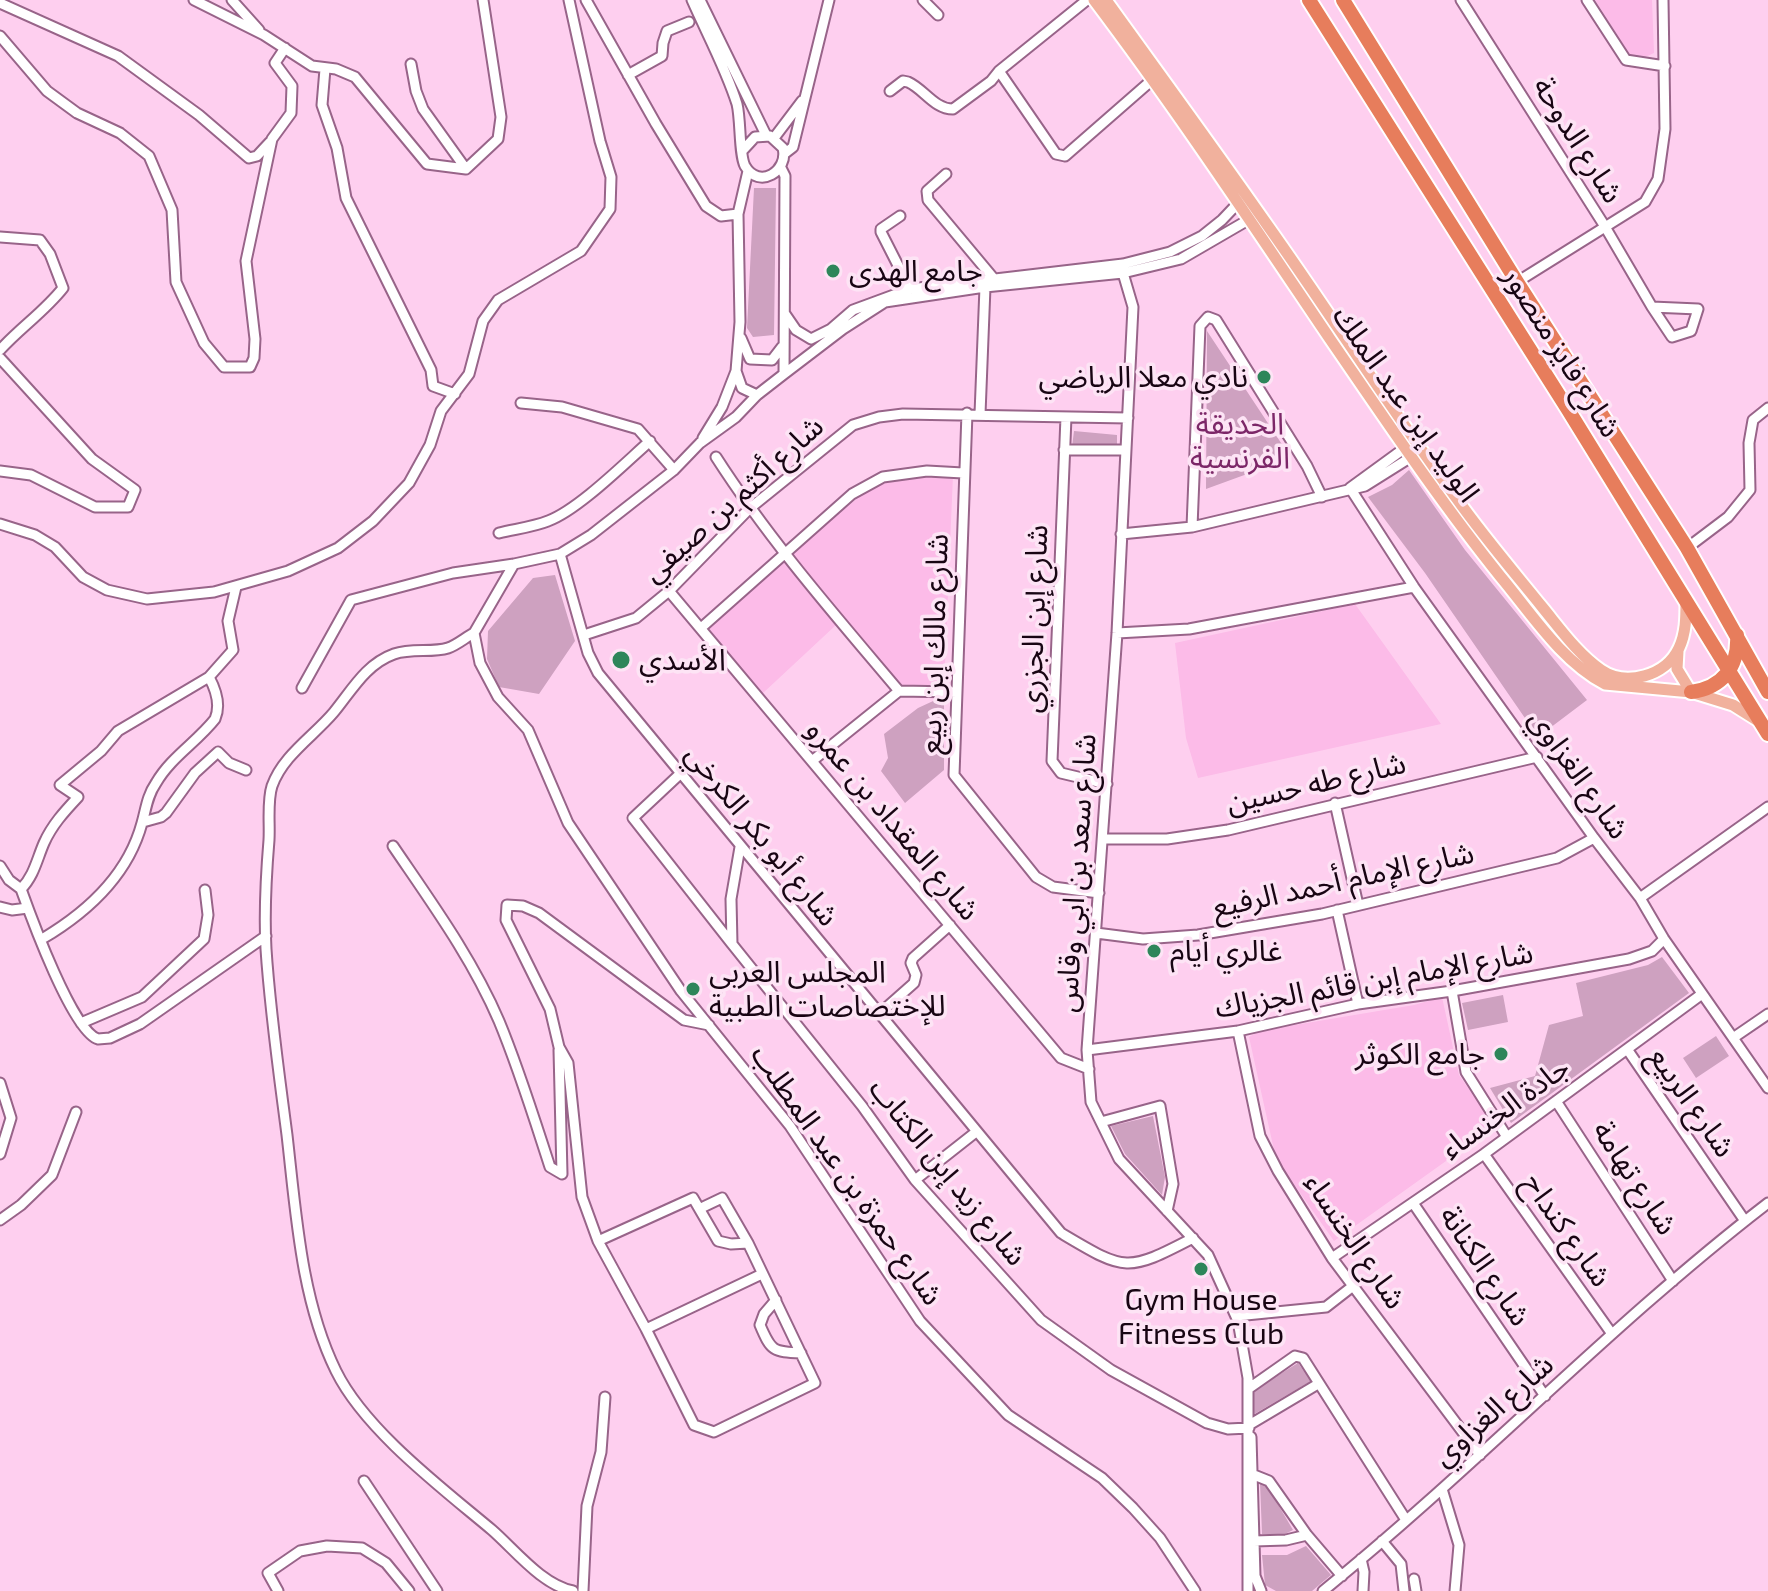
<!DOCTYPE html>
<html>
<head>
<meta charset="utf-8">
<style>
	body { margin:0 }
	canvas { display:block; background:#fecfef }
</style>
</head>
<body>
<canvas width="1768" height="1591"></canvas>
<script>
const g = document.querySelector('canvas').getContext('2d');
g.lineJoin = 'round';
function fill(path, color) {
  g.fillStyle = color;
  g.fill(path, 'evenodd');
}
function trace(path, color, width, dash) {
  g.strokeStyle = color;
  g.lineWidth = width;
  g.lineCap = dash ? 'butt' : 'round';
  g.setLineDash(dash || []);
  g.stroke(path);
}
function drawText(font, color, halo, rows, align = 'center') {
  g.font = font + ' "Exo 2","Noto Sans Arabic",sans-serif';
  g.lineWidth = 7;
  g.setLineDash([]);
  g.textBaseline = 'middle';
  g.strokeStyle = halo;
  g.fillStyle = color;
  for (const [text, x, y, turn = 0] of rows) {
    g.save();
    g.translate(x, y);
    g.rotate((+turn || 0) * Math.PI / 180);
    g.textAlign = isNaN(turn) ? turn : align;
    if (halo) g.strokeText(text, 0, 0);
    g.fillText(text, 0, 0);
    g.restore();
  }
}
const built = new Path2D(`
	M1595,0h57l2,53 -9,4 -15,-2z
	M896,475h57l-9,211 -41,1 -112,-134 79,-65z
	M784,562l52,63 -74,69 -55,-68z
	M1355,604l86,120 -243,54 -12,-40 -11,-95z
	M1442,997l17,78 36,51 -161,115 -58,-82 -27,-122 10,-6 155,-26z`);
const green = new Path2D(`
	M754,188h22l-2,147 -21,2 -6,-9z
	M1207,331l84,127 -85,31z
	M1074,431l43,4v13l-45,-1z
	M1409,470l56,80 122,150 -49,37 -113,-164 -57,-76 24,-12z
	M555,575l20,66 -36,53 -40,-7 -12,-28 1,-28 45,-53z
	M944,696v74l-39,33 -24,-32 7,-13 -4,-24 34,-26z
	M1662,957l27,36 -178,130 -21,-35 45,-12 14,-51 34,-9 -7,-33 72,-18z
	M1503,995l5,27 -40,8 -6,-27z
	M1716,1036l13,20 -33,22 -13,-20z
	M1153,1116l12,61 -3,18 -37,-41 -14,-28z
	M1298,1363l13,18 -60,35v-24z
	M1260,1483l6,1 27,46 -10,5 -21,-1z
	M1306,1546l25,29 -19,16h-36l-11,-6 -3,-30h25z`);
const minor = new Path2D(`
	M194,0l70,35 48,31 24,3 19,8 72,87 39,5 32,-30 3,-22 -18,-117
	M232,0l27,30
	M586,0l70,124 50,82 15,10 17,-2
	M692,0c15,34 34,69 45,104 4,16 2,51 8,62 14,24 44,5 38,-18l-13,-12 -15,1 -12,13
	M700,0l66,135
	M923,0l15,15
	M1461,0l143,225 48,82 20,30 19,-6 7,-22 -46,-2
	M1587,0l39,60 39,6
	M0,3l118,53 81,59 50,43 8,-2 13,-14
	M0,36l47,55 30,22 43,20 29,23 23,54 4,72 28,61 20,24h26l4,-9 1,-19 -9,-78 26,-122 19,-26 1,-27 -17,-23 10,-15
	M411,64l5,27 7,18 43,60
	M325,69l-3,36 15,43 9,50 85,172 2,16 22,8
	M999,71l57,83 9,2 87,-76
	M628,75l34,-19 1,-13 4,-12 22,-9
	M890,91l13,-10 5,1c16,7 26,27 45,27l38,-28 8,-10 88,-71
	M774,138l28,-37
	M784,154l9,-7 36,-147
	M781,168l4,8 -1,198
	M946,174l-19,17 1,9 66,79
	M900,216l-19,13v3l29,57
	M0,237l40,3 10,14 13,34c-18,23 -43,40 -63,62
	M1123,264v9l10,34 -16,326 -30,417 4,52 28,57 89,96 30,66 10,57v213
	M1517,282l128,-80 13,-23 7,-50 -2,-129
	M785,314l11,16 15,9 20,-10 22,-19 57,-21 213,-25 47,-12 32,-16 20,-16 19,-20
	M741,338l9,21 22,1 10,-13
	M0,358l92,101 43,31 -7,17h-33l-64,-32 -31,-4
	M736,371l6,17 15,7
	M521,403l41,4 76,22 36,41
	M967,413l-13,362 82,102 17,10 46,6
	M980,414l5,-127
	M1066,417l-14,344 9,12 46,11
	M703,438l19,-31 14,-36 4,-49 -2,-108 10,-43
	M1064,450h62
	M716,457c54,84 119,158 183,234
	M1350,488l64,99 180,251 46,60 24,41 104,149
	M1350,488l59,-43
	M0,524l35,11 20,12 28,30 24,13 40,9 67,-7 74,-21 50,-23 35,-27 36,-38 21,-38 11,-34 28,-37 14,-53 15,-21 83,-49 29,-42 1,-32 -11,-36 -31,-141
	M1192,527l8,-201 8,-9 8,3 91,146 15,31
	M499,533c16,-4 34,-6 49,-12 30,-11 77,-58 102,-80
	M1121,534l71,-7 173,-41 51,-32
	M1687,548l41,-31 22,-27 -1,-47 4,-23 15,-12
	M560,554l28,99 10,20 463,560c64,38 65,40 132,5
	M514,564l-40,69 6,30 18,34 30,33 40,93 113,168 109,135 130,195 88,94 94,63 31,30 27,30 35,53
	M236,587l-8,34 5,29 -24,27 -91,54 -17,20 -41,34 18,12c-14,15 -26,28 -34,46 -7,16 -10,33 -23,46 10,28 52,143 77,150l12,-1 30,-14 126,-88
	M669,591l392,467 28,11
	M701,628l151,-134 31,-17 44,-6 36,2
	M474,633c-8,4 -17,12 -26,15 -16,5 -36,0 -54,6 -28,10 -42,36 -60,58 -20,24 -51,43 -62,74 -5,15 -2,38 -3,54 -3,36 -5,72 -3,109 4,62 13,124 21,186 9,78 14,165 49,236 29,59 106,117 156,159 23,20 50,55 81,61
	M1117,633l72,-4 225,-42
	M584,635l52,-17 33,-27 80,-82 104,-84 26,-8 24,-3 225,4
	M302,688l49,-88 102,-27 61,-9 46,-10 31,-19 83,-65 26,-27 36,-26 21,-22 27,-21 59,-45 42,-27 100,-15 138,-14 58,-14 74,-43
	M812,761l87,-70 58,1
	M681,773l-48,45 99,126
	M1335,803l23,102
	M143,822l18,-5 5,-4 29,-40 23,-21 11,11 17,7
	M1103,839h64l61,-9 309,-73
	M393,846c38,56 79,112 106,175 20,48 35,97 51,146l12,7 -3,-124
	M740,847l-9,52 1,45 130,162 53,74 126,140 70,50 96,53 21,6 21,-1
	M0,866l9,14 12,9
	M1640,898l128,-91
	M0,907l12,3 16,-2
	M1337,910l21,94
	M1096,933l47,6 55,-4 124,-21 235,-56 37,-20
	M42,939c44,-26 86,-64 100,-116 4,-14 5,-27 14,-40 15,-26 41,-41 59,-64 6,-14 1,-29 -6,-42
	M1452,991l14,81 41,65
	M879,1014l35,-31 2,-8 -5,-12 2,-5 37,-33
	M81,1023l61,-26 62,-58 4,-24 -3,-25
	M1238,1031l22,105 18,35 54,87 148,197
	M1733,1038l35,-24
	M1627,1049l118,172
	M1087,1050l151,-19 120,-27 94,-13 177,-32 23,-8 12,-12
	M0,1083l11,35 -11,36
	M1556,1101l117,180
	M1101,1122l59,-16 13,78 -6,27
	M1484,1154l128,180
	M915,1180l61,-48
	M1413,1203l132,193
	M701,1208l21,-10 26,45 67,140 -101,49 -20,-7 -48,-96 -48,-88 -16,-44 -14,-134 -9,-16 -9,-38 -44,-89 1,-15 16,1 16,7 145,107 25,5
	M0,1220l21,-15 31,-30 24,-63
	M598,1241l95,-43 25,43 13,3 17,-1
	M1332,1258l152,-104 218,-160
	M776,1300l-12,14 -4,11c11,26 13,27 41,28
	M1236,1316l90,-9 27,-21
	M646,1329l116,-55
	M1248,1389l47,-33 8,2 103,162
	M1249,1425l69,-41
	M1251,1437l4,139 6,15
	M1254,1475l15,6 38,54 35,41
	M364,1481l73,110
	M1442,1489l17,56 -4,46
	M1254,1541l32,-1 21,-5
	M1382,1541l19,23 3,27
	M1361,1559l3,13 -1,19
	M1414,1579l2,12
	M278,1591l-10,-18 32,-22 27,-5 35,2 24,15 23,28
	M583,1591l4,-85 14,-54 4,-55
	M1323,1591c153,-124 289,-268 445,-388`);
const major = new Path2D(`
	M1094,0c83,110 159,225 236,339 55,80 109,161 170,237 31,37 61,85 105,108l86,8 42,13 27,17
	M1106,0c54,75 109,150 162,226 64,90 123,184 189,273 27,38 57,73 86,109 18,22 35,46 58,62 25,17 65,6 78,-22 7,-15 7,-30 7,-47
	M1678,651l-1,18 14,23`);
const highway = new Path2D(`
	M1309,0l258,408 201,326
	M1343,0l174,282 170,266 81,144
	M1691,692c31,-4 48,-25 46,-57`);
const markers = [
	[833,271,8,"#2e865a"],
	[1264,377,8,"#2e865a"],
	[621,660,10,"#2e865a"],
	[1154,951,8,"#2e865a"],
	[693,989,8,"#2e865a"],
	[1501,1054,8,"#2e865a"],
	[1201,1269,8,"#2e865a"]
];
const streetNames = [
	["شارع الدوحة",1578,140,58],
	["شارع فايز منصور",1562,352,58],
	["الوليد إبن عبد الملك",1406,404,55],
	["شارع أكثم بن صيفي",733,499,-42],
	["شارع إبن الجزري",1034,619,-88],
	["شارع مالك إبن ربيع",934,644,-88],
	["شارع الغزاوي",1579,774,55],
	["شارع طه حسين",1316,783,-13],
	["شارع المقداد بن عمرو",893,820,50],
	["شارع أبو بكر الكرخي",762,835,51],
	["شارع سعد بن ابي وقاس",1076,873,-86],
	["شارع الإمام أحمد الرفيع",1343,880,-12],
	["شارع الإمام إبن قائم الجزياك",1374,980,-10],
	["شارع الربيع",1692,1102,55],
	["جادة الخنساء",1505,1108,-36],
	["شارع زيد إبن الكتاب",948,1172,51],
	["شارع حمزة بن عبد المطلب",847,1175,55],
	["شارع تهامة",1635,1178,57],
	["شارع كنداح",1567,1230,55],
	["شارع الخنساء",1355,1241,56],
	["شارع الكنانة",1485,1266,56],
	["شارع الغزاوي",1493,1410,-42]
];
const poiNames = [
	["جامع الهدى",849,271],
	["نادي معلا الرياضي",1248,377,"right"],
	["الأسدي",639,660],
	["غالري أيام",1170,951],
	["المجلس العربي",709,972],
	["للإختصاصات الطبية",709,1006],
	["جامع الكوثر",1485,1054,"right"],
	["Gym House",1201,1300,"center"],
	["Fitness Club",1201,1334,"center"]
];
const parkNames = [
	["الحديقة",1240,424],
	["الفرنسية",1240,458]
];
fill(built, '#fcbbe8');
fill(green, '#cea1c0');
trace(minor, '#986489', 13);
trace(major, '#fff', 15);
trace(highway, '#fff', 18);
trace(minor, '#fff', 9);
trace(major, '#f1b19d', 11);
trace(highway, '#e77d5c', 14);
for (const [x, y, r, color] of markers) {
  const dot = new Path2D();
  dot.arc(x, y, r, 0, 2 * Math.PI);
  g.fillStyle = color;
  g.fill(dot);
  trace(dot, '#fde4f5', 3);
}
drawText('30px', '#180513', '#fde4f5', streetNames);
drawText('30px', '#180513', '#fde4f5', poiNames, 'left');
drawText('30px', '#7c2768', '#fde4f5', parkNames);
</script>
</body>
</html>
